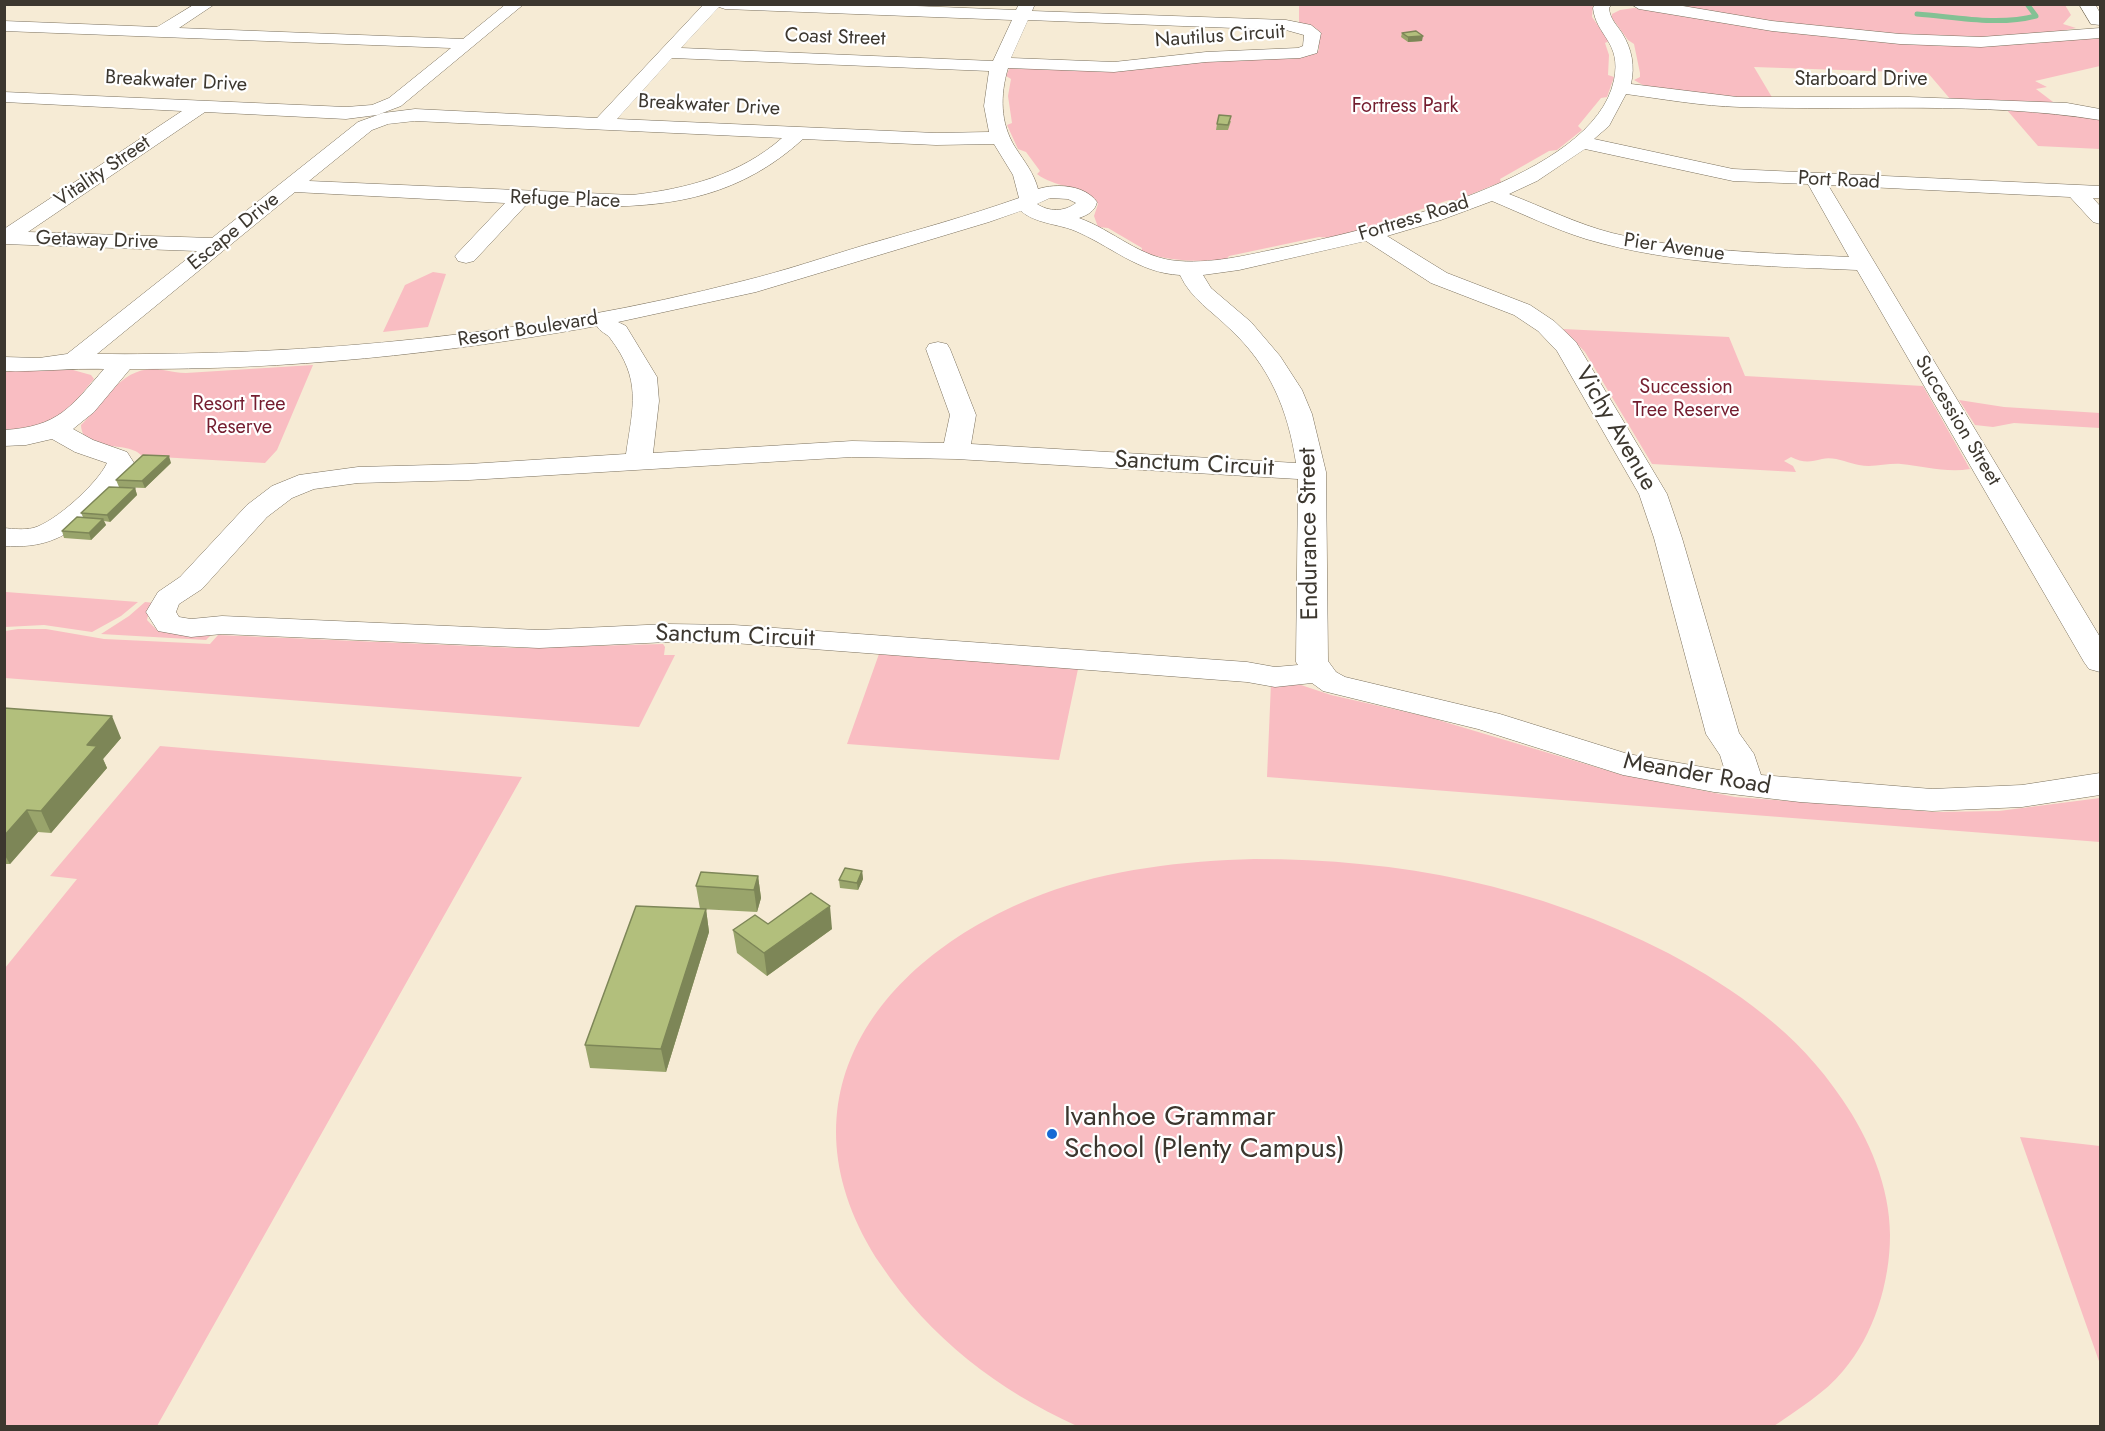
<!DOCTYPE html>
<html>
<head>
<meta charset="utf-8">
<style>
	body { margin:0 }
	#map { position:relative; width:2105px; height:1431px; overflow:hidden; background:#f6ebd5; font-family:Jost,sans-serif }
	canvas { display:block }
	.frame { position:absolute; inset:0; border:6px solid #3c372f; pointer-events:none }
</style>
</head>
<body>
<div id="map">
<canvas width="2105" height="1431"></canvas>
<div class="frame"></div>
</div>
<script>
const g = document.querySelector('canvas').getContext('2d');
g.lineJoin = 'round';
function fill(path, color) {
  g.fillStyle = color;
  g.fill(path, 'evenodd');
}
function trace(path, color, width, dash) {
  g.strokeStyle = color;
  g.lineWidth = width;
  g.lineCap = dash ? 'butt' : 'round';
  g.setLineDash(dash || []);
  g.stroke(path);
}
function drawText(font, color, halo, rows, align = 'center') {
  g.font = font + ' Jost,sans-serif';
  g.lineWidth = 4.5;
  g.setLineDash([]);
  g.textBaseline = 'middle';
  g.strokeStyle = halo;
  g.fillStyle = color;
  for (const [text, x, y, turn = 0] of rows) {
    g.save();
    g.translate(x, y);
    g.rotate((+turn || 0) * Math.PI / 180);
    g.textAlign = isNaN(turn) ? turn : align;
    if (halo) g.strokeText(text, 0, 0);
    g.fillText(text, 0, 0);
    g.restore();
  }
}
const green = new Path2D(`
	M1593,4l-1,13 17,24 -4,2 4,12 -1,20 6,2 -7,20 -6,1 -23,28 4,4 -25,20 -8,1 -49,28 1,3 -44,18h-8l-57,19 -3,4 -59,15 -11,-1 -90,19 -3,4c-31,2 -55,1 -85,-8l1,-4 -34,-20 -10,-1 -4,-11 4,-12 -2,-4c-16,-15 -41,-12 -59,-26l3,-3 -14,-19 -8,-3 -11,-24 5,-2 -4,-27 3,-17 -5,-3 4,-9 300,-12 9,-5v-19l-5,-4 -15,-3v-19z
	M1677,5h388l6,10 -8,9 13,4c-66,15 -134,10 -201,4 -66,-6 -130,-14 -196,-24z
	M1634,8l306,38 96,-3 64,-7v30l-65,15 12,6 -11,2 21,16 -106,-5 -23,-27 -174,-6 19,32h-29l-96,-11 -14,-8 6,-3v-4l-6,-29 -6,-4 -16,-22v-4l8,-4z
	M2006,109l83,6 11,3v31l-62,-3z
	M433,272l13,2 -18,53 -45,5 22,-47z
	M1563,329l166,8 16,39 178,10 47,83c-24,4 -46,-3 -69,-5 -14,-1 -28,4 -42,1 -11,-2 -25,-9 -37,-6 -12,3 -19,4 -31,-2l-7,4 9,5 3,6 -144,-8 -67,-112z
	M313,365l-36,85 -12,13 -123,-7c-14,-17 -60,-1 -61,-31 24,-23 42,-63 82,-55 8,1 15,3 23,3z
	M22,369l51,1 18,5 3,4 -29,35 -20,12 -40,5v-59z
	M1959,400l45,7 96,6v15l-86,-5 -21,4 -18,-2z
	M6,592l132,10 -17,14 -29,16 -48,-7 -39,2z
	M145,602l10,1 -6,8 -2,9 10,10 54,5 -5,5 -105,-6 28,-18z
	M18,629h28l58,10 106,5 8,-9 299,13 146,-4 2,3 -1,8h11l-36,72 -634,-49v-47z
	M879,654l199,15 -19,91 -212,-16z
	M1271,683l27,1 33,11 97,22 191,57 116,23 201,15 63,-1 101,-13v44l-833,-65z
	M160,746l362,31 -365,649h-152v-458l72,-89 -27,-3z
	M1254,859c147,0 282,26 414,94 69,37 130,80 174,146 27,39 48,88 48,136 0,47 -16,100 -47,136 -18,22 -46,39 -69,55h-697c-79,-36 -147,-88 -196,-161 -110,-166 -2,-309 162,-371 66,-25 141,-33 211,-35z
	M2020,1137l80,9v218z`);
const stream = new Path2D(`
	M1917,14c39,3 80,12 119,2l-9,-12`);
const street = new Path2D(`
	M195,4h20l-36,24 284,11 43,-35h18l-123,102 -24,9 -31,4 -141,-7 -177,120 184,6 146,-116 25,-9 32,-4 182,9 107,-114h162l150,6 3,-6h16l-3,7 254,9 25,5 10,8 -4,20 -17,5 -94,4 -92,10 -106,-4c-8,27 -8,55 7,79 9,14 19,26 23,42 19,-6 47,-4 59,13 -2,9 -9,13 -18,16 34,12 62,41 100,43 38,3 75,-8 112,-15 83,-18 303,-68 323,-166 8,-38 -18,-44 -21,-72l2,-4h17l-3,4c1,11 7,16 13,25 10,16 13,33 9,51l106,13h172l158,6 33,6v11c-119,-19 -241,-9 -360,-13 -38,-1 -77,-8 -114,-13l-17,32 -15,13 139,30 367,17v12h-7l7,8v18l-7,-2 -23,-25 -242,-12 272,452v35l-11,-3 -5,-7 -227,-392c-91,-4 -183,-5 -271,-31 -32,-10 -63,-25 -94,-38l-51,19 -54,16 60,37 83,32 24,16 22,21 91,152 15,44 57,195 15,21 7,21 171,14 90,-4 78,-12v22l-78,12 -90,4 -132,-9 -86,-10 -91,-17 -145,-46 -155,-38 -11,-8 -37,4 -28,-5 -513,-39 -66,-1 -129,6 -317,-14 -31,3 -33,-6 -12,-19 12,-20 22,-15 67,-72 25,-19 27,-11 59,-8 111,-3 157,-10c7,-48 16,-74 -16,-116 -4,-5 -10,-6 -13,-12 -154,28 -311,44 -467,43l-36,43 -21,17 20,11 34,12 7,11c-12,27 -51,65 -79,76 -16,7 -34,8 -51,7v-18c10,1 20,2 29,0 21,-5 65,-45 74,-65l-32,-11 -23,-13 -26,6 -22,1v-16c54,-3 67,-23 100,-61 -34,-1 -66,3 -100,2v-14l35,1 28,-4 130,-103 -193,-7v-15l178,-118 -178,-9v-10l342,15 26,-2 17,-7 62,-50 -447,-17v-10l153,6zM719,7l6,2 287,11 -19,41 -312,-13zM1028,20l258,10 18,5 -1,11 -5,2 -92,4 -92,10 -103,-4zM672,58l317,13 -5,35 5,26 -53,1 -319,-14zM415,121l367,17c-42,37 -96,51 -150,57l-323,-14 63,-51 16,-6zM803,139l133,6 58,-1 19,31 6,23c-51,18 -102,32 -154,47 -40,12 -81,26 -122,36 -210,54 -430,75 -646,73l198,-162 210,11 -50,53 3,5 8,2 8,-2 53,-57c103,5 194,10 276,-65zM1585,149l148,32 75,3 41,73c-79,-4 -159,-5 -237,-24 -35,-9 -69,-26 -103,-39l28,-13zM1050,198l18,1 8,4c-12,9 -27,9 -39,1zM1021,211c13,12 36,13 52,19 37,15 65,43 107,45 11,24 32,36 50,54 40,37 58,81 66,134l-325,-19 5,-29 -26,-66 -3,-5 -9,-2 -9,2 -3,5 24,66 -6,28 -92,-2 -199,12 6,-52 -2,-24 -31,-51 -8,-4 138,-30 233,-70zM1366,241l65,42 83,32 24,16 19,20 82,143 15,44 52,196 14,21 5,16 -97,-17 -128,-40 -155,-37 -9,-5 -8,-11 -2,-189 -14,-58 -10,-24 -22,-34 -29,-34 -40,-34 -8,-13 36,-5zM852,457l104,2 342,20 -2,183 2,3 -23,2 -28,-5 -513,-37 -66,-1 -129,6 -317,-14 -31,3 -12,-2 -3,-5 3,-8 23,-15 65,-72 25,-19 22,-9 44,-6 111,-3z`);
const secondary = new Path2D(`
	M1631,4h40l101,17 128,13 81,3 119,-9v10l-119,9 -81,-3 -128,-13 -133,-22z
	M2079,4h16l5,9v12l-9,-1z`);
const wall = new Path2D(`
	M1402,33l20,8 -14,1 -7,-5z
	M1231,121l-3,9h-12l1,-6z
	M171,463l-26,25 -26,-1 -3,-7z
	M135,488l2,7 -27,27 -6,-1 2,4 -15,15 -27,-2 -2,-7 21,-14 -2,-4z
	M4,708l117,30 -18,21 4,9 -56,65 -13,-1 -28,32h-6z
	M862,871l1,8 -5,11 -18,-2 -1,-8z
	M758,876l3,22 -4,14 -57,-3 -4,-23z
	M706,909l3,23 -43,140 -76,-4 -5,-23z
	M768,924l64,5 -65,47 -30,-23 -4,-23z`);
const shadedWall = new Path2D(`
	M1423,36l-1,5 -14,1v-5z
	M169,456l2,7 -26,25 -3,-7z
	M135,488l2,7 -27,27 -3,-7z
	M103,519l3,6 -15,15 -2,-7z
	M112,716l9,22 -18,21 4,9 -56,65 -10,-22 46,-66z
	M27,810l11,22 -28,32 -6,-10v-18z
	M862,871l1,8 -5,11 -1,-7z
	M758,876l3,22 -4,14 -3,-22z
	M830,906l2,23 -65,47 -3,-23z
	M706,909l3,23 -43,140 -5,-23z`);
const building = new Path2D(`
	M1416,31l7,5 -15,1 -6,-4z
	M1219,115l12,1 -3,9 -11,-1z
	M143,455l26,1 -27,25 -26,-1z
	M109,487l26,1 -28,27 -26,-2z
	M77,517l26,2 -14,14 -27,-2z
	M4,708l108,8 -25,29 10,1 -56,65 -14,-1 -23,26z
	M845,868l17,3 -5,12 -18,-3z
	M701,872l57,4 -4,14 -58,-4z
	M811,893l19,13 -66,47 -31,-23 22,-15 13,9z
	M636,906l70,3 -45,140 -76,-4z`);
const markers = [
	[1052,1134,6,"#176ad4"]
];
const farStreetnames = [
	["Nautilus Circuit",1220,37,-4],
	["Coast Street",835,38,2],
	["Starboard Drive",1861,80],
	["Breakwater Drive",176,82,3],
	["Breakwater Drive",709,106,3],
	["Vitality Street",103,172,-34],
	["Port Road",1839,181,3],
	["Refuge Place",565,200,2],
	["Fortress Road",1414,219,-17],
	["Escape Drive",234,232,-39],
	["Getaway Drive",97,241,2],
	["Pier Avenue",1674,248,8],
	["Resort Boulevard",528,330,-9],
	["Succession Street",1957,421,59]
];
const farParknames = [
	["Fortress Park",1405,107],
	["Succession",1686,388],
	["Tree Reserve",1686,411],
	["Resort Tree",239,405],
	["Reserve",239,428]
];
const streetNames = [
	["Vichy Avenue",1615,429,60],
	["Sanctum Circuit",1194,465,3],
	["Endurance Street",1310,534,-91],
	["Sanctum Circuit",735,637,2],
	["Meander Road",1697,775,10]
];
const nearPoinames = [
	["Ivanhoe Grammar",1064,1118],
	["School (Plenty Campus)",1064,1150]
];
fill(green, '#f9bdc2');
trace(stream, '#83c194', 5);
trace(street, '#7a705d', 1);
trace(secondary, '#7a705d', 1);
fill(street, '#fff');
fill(secondary, '#fff');
fill(wall, '#99a46b');
fill(shadedWall, '#7d8657');
fill(building, '#b2bf7c');
trace(building, '#7d8657', 1.5);
for (const [x, y, r, color] of markers) {
  const dot = new Path2D();
  dot.arc(x, y, r, 0, 2 * Math.PI);
  g.fillStyle = color;
  g.fill(dot);
  trace(dot, '#fff', 2);
}
drawText('20px', '#3c372f', '#fff', farStreetnames);
drawText('20px', '#741d2f', '#fff', farParknames);
drawText('24px', '#3c372f', '#fff', streetNames);
drawText('28px', '#3c372f', '#fff', nearPoinames, 'left');
</script>
</body>
</html>
